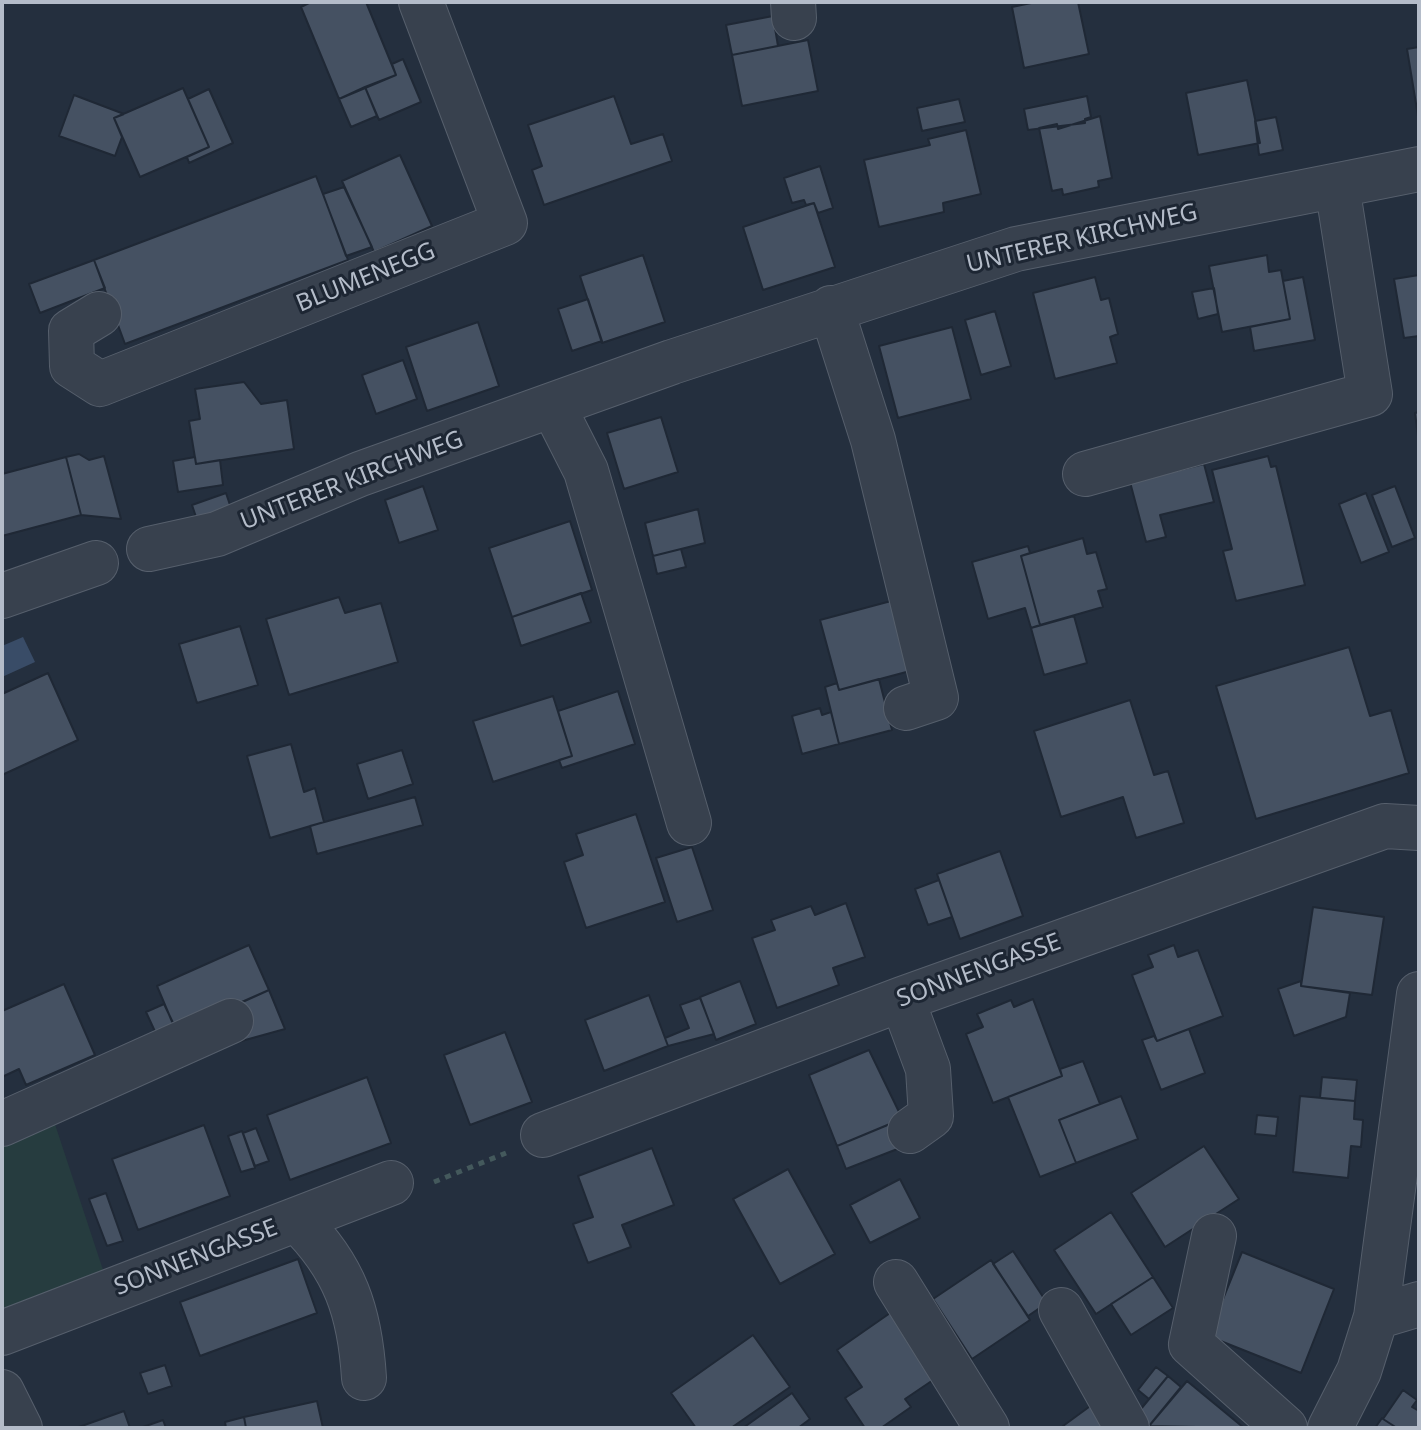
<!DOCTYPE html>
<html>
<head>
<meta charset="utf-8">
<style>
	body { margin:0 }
	#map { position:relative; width:1421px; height:1430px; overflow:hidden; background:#242f3e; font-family:"Noto Sans",sans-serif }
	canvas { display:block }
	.frame { position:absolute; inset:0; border:4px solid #b4bcc9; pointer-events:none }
</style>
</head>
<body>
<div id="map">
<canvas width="1421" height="1430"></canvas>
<div class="frame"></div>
</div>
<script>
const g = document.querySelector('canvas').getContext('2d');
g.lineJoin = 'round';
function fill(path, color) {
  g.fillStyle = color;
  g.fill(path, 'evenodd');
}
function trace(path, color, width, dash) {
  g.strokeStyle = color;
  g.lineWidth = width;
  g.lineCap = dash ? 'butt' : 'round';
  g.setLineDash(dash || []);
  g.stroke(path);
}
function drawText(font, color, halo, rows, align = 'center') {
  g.font = font + ' "Noto Sans",sans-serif';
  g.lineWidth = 6;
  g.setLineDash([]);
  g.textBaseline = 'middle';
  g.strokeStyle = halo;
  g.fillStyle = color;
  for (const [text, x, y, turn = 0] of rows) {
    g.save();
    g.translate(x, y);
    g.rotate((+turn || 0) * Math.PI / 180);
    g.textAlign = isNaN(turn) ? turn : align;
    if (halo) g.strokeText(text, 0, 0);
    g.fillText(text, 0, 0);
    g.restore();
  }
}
const green = new Path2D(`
	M50,1109l54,164 -102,45v-188z`);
const water = new Path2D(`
	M23,637l12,25 -33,15v-31z`);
const building = new Path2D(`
	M311,2h55l30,73 -57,24 -38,-92z
	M1036,2h42l11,52 -65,14 -12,-61z
	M773,16l5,30 -46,9 -6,-30z
	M808,40l10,51 -76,15 -10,-51z
	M1419,47v75l-12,-73z
	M403,59l18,43 -42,18 -14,-33 31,-12 -4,-11z
	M1247,80l13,63 -62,12 -12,-62z
	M365,87l12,29 -26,11 -12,-28z
	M183,88l26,59 -69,30 -26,-59z
	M209,89l24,54 -44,20 -2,-6 22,-10 -21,-48z
	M74,95l50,19 -10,4 8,19 -7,19 -56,-20z
	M614,96l17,48 32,-10 9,27 -128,44 -12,-35 10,-4 -14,-41z
	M1087,96l4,21 -6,2v4l-57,7 -4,-21z
	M959,99l6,23 -43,9 -5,-23z
	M1100,116l12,62 -14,3 1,6 -36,8 -1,-6 -10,2 -13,-63 18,-4 1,5z
	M1276,117l7,33 -24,5 -4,-34z
	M966,130l15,64 -38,9 1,9 -65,15 -15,-67 66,-15 -2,-6z
	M400,155l32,71 -58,26 -32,-71z
	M820,166l13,42 -15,5 -4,-10 -8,2 -2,-5 -12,3 -8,-25z
	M316,176l32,84 -223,84 -31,-84z
	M344,187l28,60 -26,9 -23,-62z
	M814,203l21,64 -72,23 -20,-63z
	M643,255l22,67 -63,21 -22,-67z
	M1267,255l2,17 12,-2 9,49 -68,13 -13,-66z
	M94,260l11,28 -65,25 -11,-29z
	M1419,275v61l-15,2 -10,-59z
	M1095,277l6,23 8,-2 9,36 -8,3 7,26 -62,16 -22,-86z
	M1303,277l12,63 -61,11 -4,-24 40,-8 -7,-38z
	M1214,288l4,26 -20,5 -6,-27z
	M588,299l14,42 -30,10 -14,-42z
	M995,311l16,55 -30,9 -16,-55z
	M478,322l21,64 -72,25 -21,-64z
	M952,327l19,72 -73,19 -19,-72z
	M403,360l14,39 -41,15 -14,-39z
	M244,382l17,22 26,-4 7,49 -98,15 -7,-43 11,-2 -5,-30z
	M1419,412v31l-4,-30z
	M661,417l17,55 -54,17 -17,-56z
	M79,454l10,6 15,-4 17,63 -40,-4 -15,-58z
	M1268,456l3,11 5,-1 29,119 -69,16 -13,-50 9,-2 -20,-79z
	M66,457l15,58 -79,21v-62z
	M195,457l1,7 24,-4 3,25 -45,7 -5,-31z
	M1204,464l10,38 -54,13 6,22 -20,5 -16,-60z
	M423,486l15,44 -39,13 -14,-43z
	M1395,486l20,52 -23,9 -20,-52z
	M226,493l6,18 -34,12 -6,-18z
	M1366,493l23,59 -28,11 -22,-59z
	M698,509l7,34 -52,13 -8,-33z
	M570,521l22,69 -80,27 -23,-69z
	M1083,538l4,16 9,-2 11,37 -9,2 5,16 -63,18 -19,-69z
	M1028,546l2,7 -9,3 19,69 -9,3 -6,-20 -37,11 -16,-57z
	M681,549l5,18 -29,7 -4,-18z
	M581,593l10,29 -70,24 -9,-29z
	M339,597l6,16 36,-10 17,59 -109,33 -23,-76z
	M891,601l19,70 -71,19 -19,-70z
	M1074,616l13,47 -43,12 -13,-47z
	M240,626l18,59 -61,18 -18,-59z
	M1349,647l21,69 21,-6 18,63 -153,46 -40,-133z
	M48,673l30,67 -76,35v-81z
	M879,679l13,51 -53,14 -14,-57 12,-4 2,7z
	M618,691l17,53 -73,24 -3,-8 13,-4 -14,-45z
	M553,696l19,60 -79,26 -20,-61z
	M1130,700l24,75 14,-4 16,52 -48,15 -13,-41 -62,20 -27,-86z
	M820,708l2,7 9,-3 8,32 -37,10 -10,-38z
	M291,744l13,48 11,-4 9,34 -54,16 -23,-82z
	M402,750l11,34 -45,15 -11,-35z
	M415,797l8,28 -106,29 -7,-28z
	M636,814l29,88 -79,26 -22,-66 19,-7 -7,-21z
	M692,847l21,63 -36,12 -21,-64z
	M1000,851l23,65 -63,23 -23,-65z
	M939,880l13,37 -24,8 -13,-36z
	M846,903l19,54 -32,11 6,17 -62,23 -25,-70 23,-8 -4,-10 40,-14 4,9z
	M1313,907l71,10 -12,78 -71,-9z
	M249,945l20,45 -93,41 -19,-45z
	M1174,945l4,12 20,-7 25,66 -66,25 -25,-66 21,-8 -5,-12z
	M740,981l16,43 -40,16 -16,-43z
	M1301,981v5l49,7 -4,24 -52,19 -16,-47z
	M64,984l31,71 -69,30 -7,-16 -17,8v-66z
	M269,990l16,39 -47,13 -11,-33z
	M649,995l19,51 -64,25 -19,-51z
	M700,998l14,36 -46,12 -3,-8 24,-10 -9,-23z
	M1033,999l29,77 -69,27 -27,-69 17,-7 -6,-13 34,-14 3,7z
	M164,1004l12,25 -18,9 -12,-26z
	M1189,1029l16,44 -44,17 -19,-50 12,-4 3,5z
	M505,1032l27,70 -62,23 -26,-70z
	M869,1050l31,64 -3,7 -60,25 -28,-71z
	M1083,1061l17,43 -41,16 17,43 -36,14 -32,-80 54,-21 -2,-7z
	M367,1077l24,66 -101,37 -23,-65z
	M1322,1077l35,3 -2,21 -35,-3z
	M1121,1096l17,43 -62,24 -17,-43z
	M1300,1096l55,5 -1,18 9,1 -2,27 -10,-1 -3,32 -55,-6z
	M1257,1115l21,2 -2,19 -21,-2z
	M890,1124l10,24 -54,21 -9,-23z
	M204,1125l26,71 -92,34 -26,-71z
	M256,1128l13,33 -14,5 -12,-33z
	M242,1131l13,37 -14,4 -13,-36z
	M1204,1146l35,53 -74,48 -34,-54z
	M652,1148l22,57 -52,20 9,22 -43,16 -15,-39 20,-7 -15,-41z
	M788,1169l47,85 -55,30 -47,-85z
	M900,1179l20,39 -50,25 -20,-38z
	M106,1193l17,48 -16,5 -18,-47z
	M1111,1212l42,65 -57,37 -42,-64z
	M1013,1251l34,52 -19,13 -35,-52z
	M1242,1252l92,37 -33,84 -93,-37z
	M298,1259l19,54 -117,43 -20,-54z
	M991,1260l39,60 -58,39 -39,-60z
	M1153,1277l20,31 -42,27 -20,-31z
	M893,1311l46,65 -34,23 6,8 -30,21h-16l-20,-30 17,-11 -25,-37z
	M753,1335l37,52 -59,41h-35l-25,-35z
	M165,1365l7,21 -24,8 -8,-21z
	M1156,1367l12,9 -19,23 -11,-9z
	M1168,1376l13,11 -32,39 -13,-11z
	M1187,1381l57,47 -95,-2z
	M1403,1390l14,10 -5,7 7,4 -1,17h-21l-14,-9z
	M792,1393l18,26 -12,9h-55z
	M317,1401l6,27h-77l-2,-11z
	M1093,1404l17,24h-45l-2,-2z
	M124,1411l6,17h-54z
	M244,1417l2,11h-20l-1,-6z
	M1382,1418l1,1 14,9h-22z
	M163,1420l3,8h-26z`);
const path = new Path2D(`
	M434,1182l72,-29`);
const minor = new Path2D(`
	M793,2l1,16
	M831,308l42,132 63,258 -30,10
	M99,314l-28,17 1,35 28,18 405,-161 -84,-221
	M553,406l33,65 103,352
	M1085,474l285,-80 -33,-208
	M149,549l68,-15 143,-60 312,-112 344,-113 403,-80
	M2,596l94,-33
	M902,999l26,70 3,47 -21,15
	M2,1124l229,-103
	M543,1135l359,-136 483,-173 34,2
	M297,1220c48,47 63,92 67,158
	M1214,1236l-23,108 94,84
	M896,1282l91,146
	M1061,1310l66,118
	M1376,1317l43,-13
	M2,1333l389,-150
	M2,1392l18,36
	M1330,1428l29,-57 17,-54 43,-323`);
const streetNames = [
	["UNTERER KIRCHWEG",1082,239,-13],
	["BLUMENEGG",366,278,-22],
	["UNTERER KIRCHWEG",352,481,-21],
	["SONNENGASSE",979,971,-20],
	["SONNENGASSE",196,1258,-21]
];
fill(green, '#263c3f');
fill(water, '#394c67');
fill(building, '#455162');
trace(building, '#1f2835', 2);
trace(minor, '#565f6c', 46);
trace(path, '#44595c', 5, [6, 6]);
trace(minor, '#38414e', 44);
drawText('24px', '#b4bcc9', '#1d2633', streetNames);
</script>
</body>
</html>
